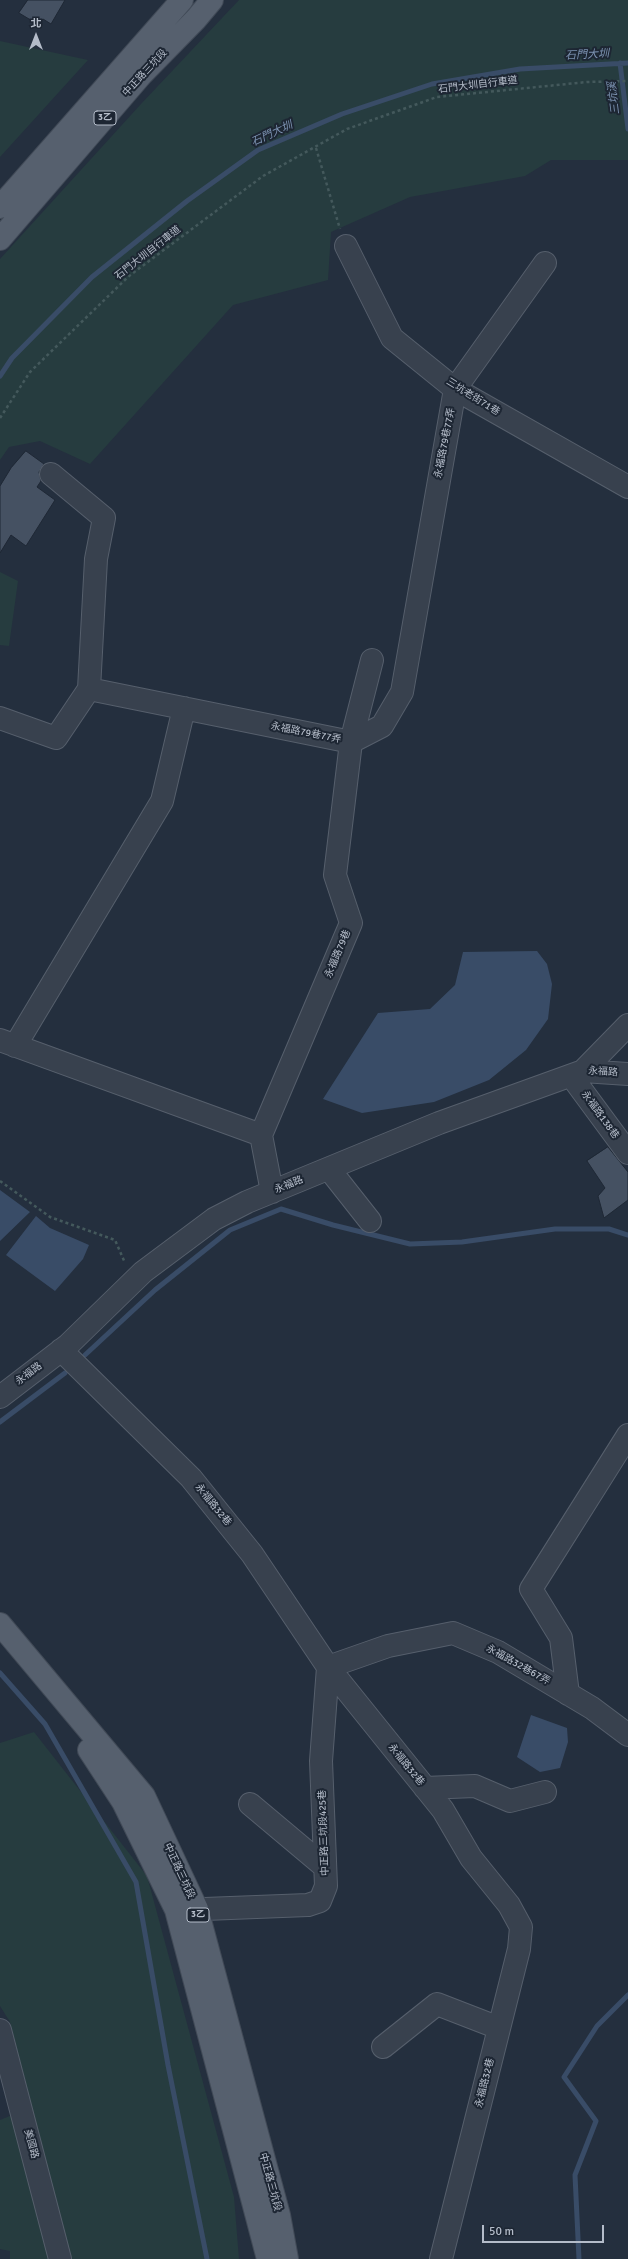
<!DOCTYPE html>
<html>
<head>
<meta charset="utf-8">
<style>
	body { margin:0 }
	#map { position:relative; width:628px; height:2259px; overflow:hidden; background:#242f3e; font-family:Signika,"Noto Sans TC",sans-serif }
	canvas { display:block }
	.north { position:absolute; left:16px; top:16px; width:40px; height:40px; -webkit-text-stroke:3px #1d2633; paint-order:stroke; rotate:0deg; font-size:11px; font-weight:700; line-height:16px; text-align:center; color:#b4bcc9 }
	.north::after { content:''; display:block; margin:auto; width:14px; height:18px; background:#b4bcc9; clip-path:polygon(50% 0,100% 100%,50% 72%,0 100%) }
	.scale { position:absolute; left:482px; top:2225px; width:122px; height:18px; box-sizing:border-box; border:2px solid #b4bcc9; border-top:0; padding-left:5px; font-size:12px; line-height:14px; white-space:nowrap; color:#b4bcc9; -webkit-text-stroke:3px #1d2633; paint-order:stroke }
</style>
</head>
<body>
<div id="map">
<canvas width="628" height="2259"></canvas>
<div class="north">北</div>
<div class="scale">50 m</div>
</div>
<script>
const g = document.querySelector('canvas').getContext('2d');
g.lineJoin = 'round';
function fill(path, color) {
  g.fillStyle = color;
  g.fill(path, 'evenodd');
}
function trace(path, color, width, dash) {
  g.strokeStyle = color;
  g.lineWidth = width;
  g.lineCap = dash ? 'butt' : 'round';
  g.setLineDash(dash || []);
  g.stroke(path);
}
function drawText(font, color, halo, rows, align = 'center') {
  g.font = font + ' Signika,"Noto Sans TC",sans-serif';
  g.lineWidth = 4;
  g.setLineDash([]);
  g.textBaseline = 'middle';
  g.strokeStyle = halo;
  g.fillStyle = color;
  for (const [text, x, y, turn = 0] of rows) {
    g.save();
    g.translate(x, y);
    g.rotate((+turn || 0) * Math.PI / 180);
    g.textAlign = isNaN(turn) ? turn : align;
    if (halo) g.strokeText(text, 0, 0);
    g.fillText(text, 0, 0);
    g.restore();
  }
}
const green = new Path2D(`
	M239,0h389v160h-77l-26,16 -115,21 -79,35 -3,48 -95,25 -143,159 -50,-23 -31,6 -9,13v-201l141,-155z
	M0,41l88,19 -88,97z
	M0,572l18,9 -9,65 -9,-1z
	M34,1732l113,144 87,321 5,62h-168l-61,-237 -10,-16v-263z
	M17,2113l36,146h-43v-8l-10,-2v-129z`);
const water = new Path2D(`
	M537,951l10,13 5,20 -4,35 -22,31 -37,30 -55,22 -72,11 -39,-14 55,-86 52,-4 25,-24 8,-33z
	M0,1190l30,22 -30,29z
	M36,1216l14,12 39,17 -6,14 -28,32 -49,-36z
	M531,1715l36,13 1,14 -8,26 -20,4 -23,-15z`);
const stream = new Path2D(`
	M620,63l8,66
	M0,376l12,-18 80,-81 95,-76 71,-51 84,-36 90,-30 88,-15 108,-6
	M85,1355l70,-65 75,-60 51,-21 52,16 77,19 52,-2 93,-13h54l19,6
	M0,1422l65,-49
	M0,1673l45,51 91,158 32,183 39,194
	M579,2259l-4,-84 21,-54 -32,-44 33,-51 31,-31`);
const building = new Path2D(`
	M28,0h37l-14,24 -8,-5 -4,6 -20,-12z
	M26,451l18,13 -5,8 2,9 -4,6 18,13 -29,46 -15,-11 -11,18v-67l11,-18z
	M608,1147l20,25v28l-24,18 -6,-22 7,-8 -18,-27z`);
const path = new Path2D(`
	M316,148l24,81
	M0,418l30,-46 99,-96 134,-100 84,-47 90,-32 150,-15 41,-1
	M0,1181l50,36 65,23 10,23`);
const minor = new Path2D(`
	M346,246l46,92 63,51 173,98
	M51,474l53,44 -8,41 -7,130 262,53 31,-16 20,-34 53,-303 90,-126
	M0,718l56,20 33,-49
	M0,1040l261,95
	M15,1046l147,-245 22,-93
	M583,1071l45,-46
	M572,1077l56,76
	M329,1169l41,52
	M272,1192l-11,-57 90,-212 -16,-48 16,-133 21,-82
	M61,1350l130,128 61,76 76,113 115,143 28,48 38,47 12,22 -2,22 -78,310
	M0,1397l68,-52 75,-73 71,-53 33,-17 192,-79 144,-52 45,3
	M328,1667l60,-21 65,-13 45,19 94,56 36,27
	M568,1694l-7,-56 -30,-49 97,-154
	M425,1788l50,-2 35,15 35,-9
	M250,1804l75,63
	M179,1910l129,-5 12,-4 6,-15 -5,-125 7,-94
	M0,2030l60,229
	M383,2047l54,-43 62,24`);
const major = new Path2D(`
	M0,207l182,-207
	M0,239l142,-165 54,-55 16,-19
	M0,1624l144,172 53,113 82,306 8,44
	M89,1750l34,52 53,108 92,349`);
const shields = [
	[105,118,22],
	[198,1915,22]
];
const shieldNames = [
	["3乙",105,118],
	["3乙",198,1915]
];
const streetNames = [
	["中正路三坑段",145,73,-47],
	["石門大圳自行車道",478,85,-7],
	["石門大圳自行車道",148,253,-38],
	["三坑老街71巷",473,397,32],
	["永福路79巷77弄",445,443,-79],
	["永福路79巷77弄",306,733,11],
	["永福路79巷",338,954,-67],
	["永福路",603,1072,3],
	["永福路138巷",600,1115,54],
	["永福路",289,1185,-22],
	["永福路",29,1374,-37],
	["永福路32巷",213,1505,51],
	["永福路32巷67弄",518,1665,29],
	["永福路32巷",406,1765,51],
	["中正路三坑段425巷",324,1833,-92],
	["中正路三坑段",179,1871,65],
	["永福路32巷",485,2083,-76],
	["美國路",31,2144,75],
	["中正路三坑段",270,2182,75]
];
const waterNames = [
	["石門大圳",587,55,-3],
	["三坑溪",614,98,-97],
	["石門大圳",272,134,-25]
];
fill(green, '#263c3f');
fill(water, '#394c67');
trace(stream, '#394c67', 5);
fill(building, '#455162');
trace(building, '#1f2835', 1);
trace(minor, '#565f6c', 24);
trace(major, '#414a57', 24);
trace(path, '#44595c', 2.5, [3, 3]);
trace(minor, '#38414e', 22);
trace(major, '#56606e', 22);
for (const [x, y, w] of shields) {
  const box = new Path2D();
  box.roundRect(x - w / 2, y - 7, w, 14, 3);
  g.fillStyle = '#1d2633';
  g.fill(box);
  trace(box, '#b4bcc9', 1);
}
drawText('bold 9px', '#b4bcc9', null, shieldNames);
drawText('10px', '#b4bcc9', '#1d2633', streetNames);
drawText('italic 11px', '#7c92b1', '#1d2633', waterNames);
</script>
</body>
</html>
